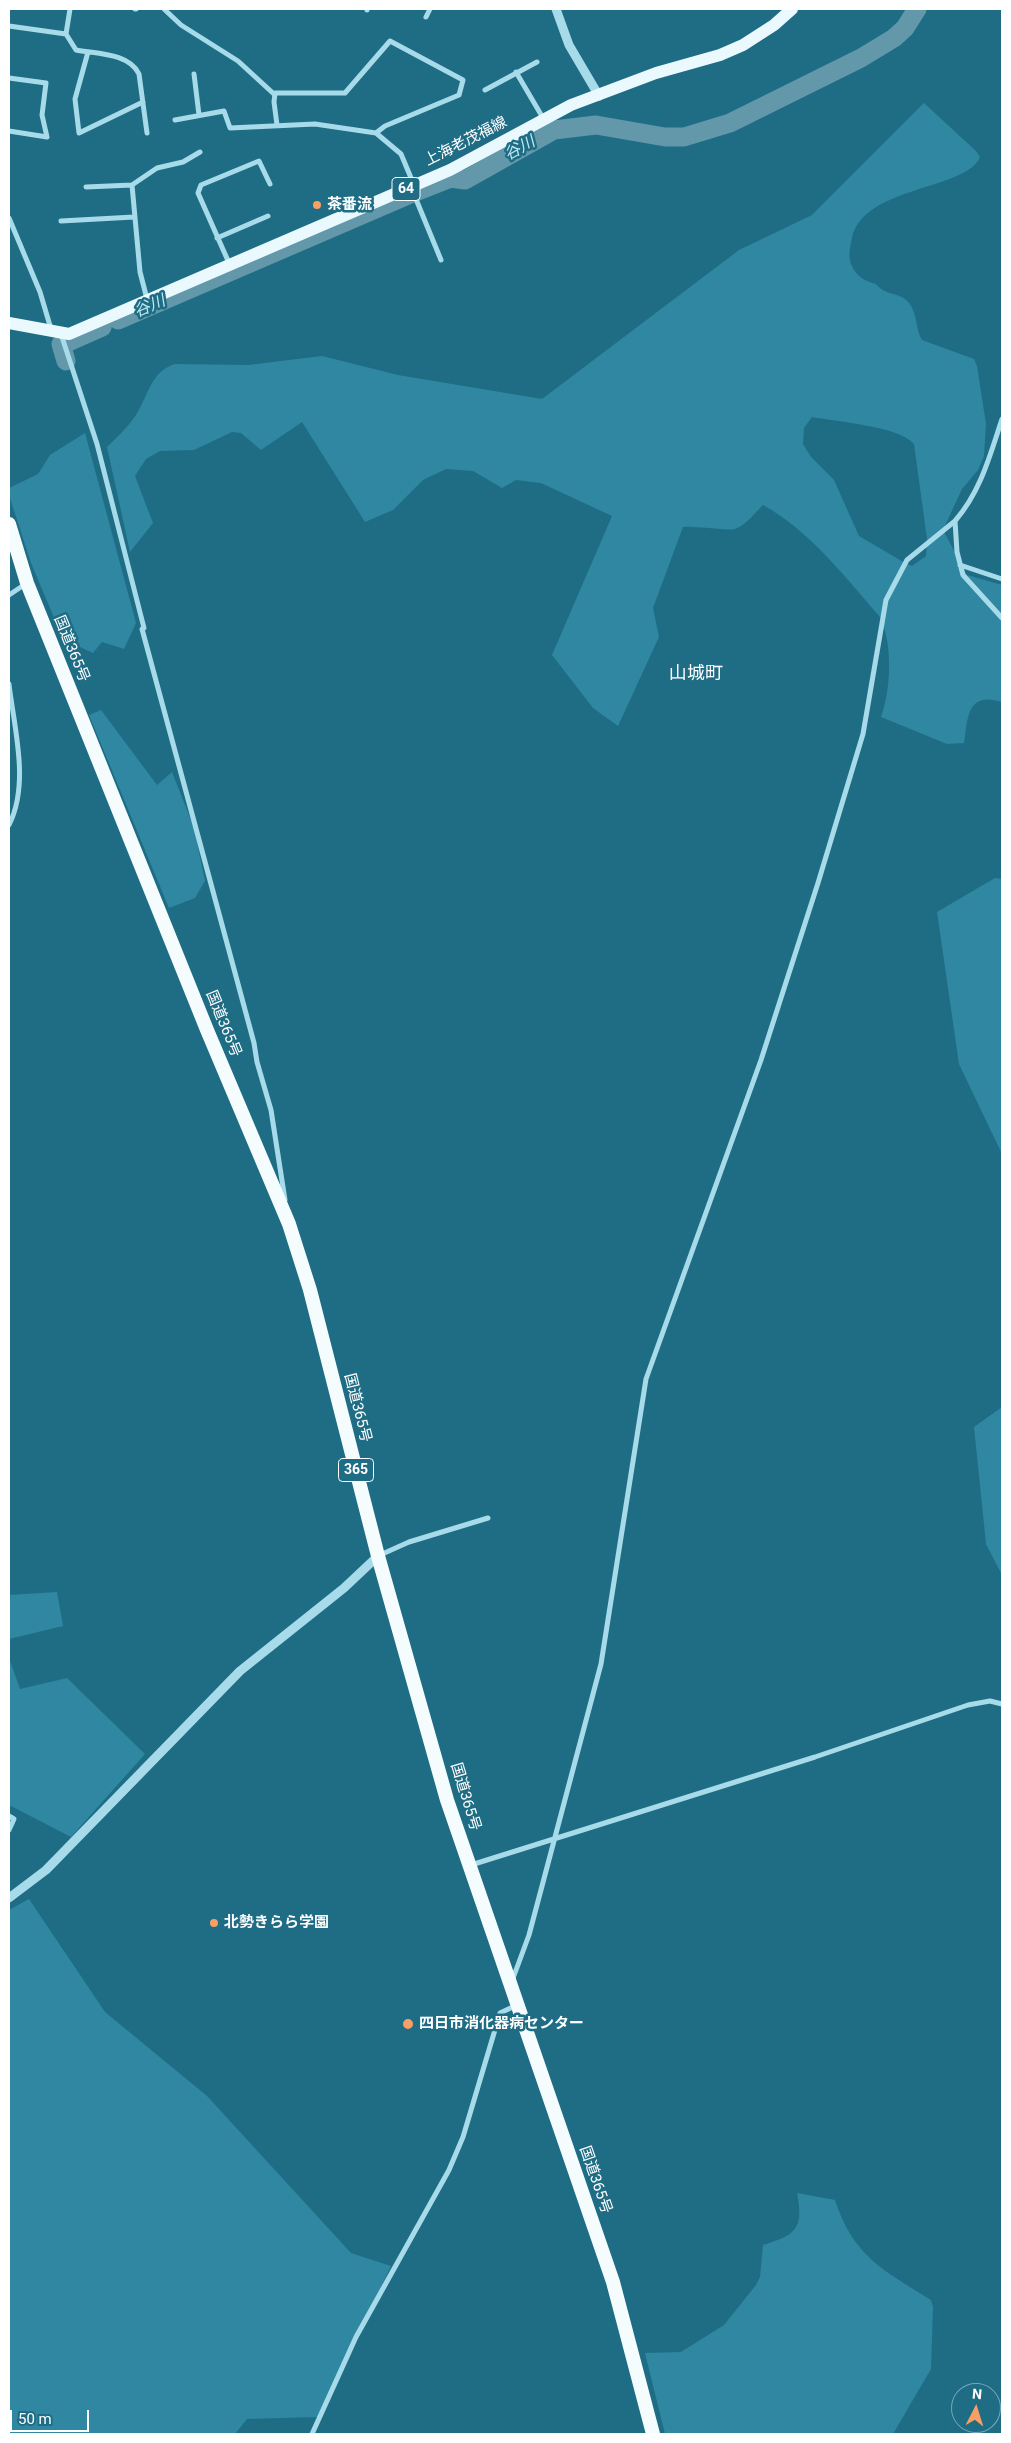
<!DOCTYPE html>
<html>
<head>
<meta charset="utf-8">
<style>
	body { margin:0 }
	#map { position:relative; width:1011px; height:2443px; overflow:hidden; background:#1f6d85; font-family:Roboto,sans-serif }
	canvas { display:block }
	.frame { position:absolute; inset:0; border:10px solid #fff; pointer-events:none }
	.north { position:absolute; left:951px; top:2383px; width:50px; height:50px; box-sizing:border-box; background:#1f6d85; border:1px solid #79a7b6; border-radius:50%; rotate:5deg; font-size:14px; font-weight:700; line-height:20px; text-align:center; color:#fff }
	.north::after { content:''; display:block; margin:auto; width:18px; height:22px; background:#f99f66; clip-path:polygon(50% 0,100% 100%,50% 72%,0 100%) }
	.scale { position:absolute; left:10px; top:2410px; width:79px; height:22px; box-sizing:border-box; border:2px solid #fff; border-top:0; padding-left:6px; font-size:15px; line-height:18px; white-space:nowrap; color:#fff; -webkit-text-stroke:4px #1f6d85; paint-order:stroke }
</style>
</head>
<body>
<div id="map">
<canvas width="1011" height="2443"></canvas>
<div class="frame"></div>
<div class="north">N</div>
<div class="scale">50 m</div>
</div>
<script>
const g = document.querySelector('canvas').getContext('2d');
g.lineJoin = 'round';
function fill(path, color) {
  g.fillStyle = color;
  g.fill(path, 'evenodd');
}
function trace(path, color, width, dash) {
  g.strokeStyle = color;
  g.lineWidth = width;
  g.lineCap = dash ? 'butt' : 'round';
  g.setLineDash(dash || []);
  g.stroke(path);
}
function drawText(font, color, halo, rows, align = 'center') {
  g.font = font + ' Roboto,"Noto Sans JP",sans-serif';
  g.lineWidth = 5;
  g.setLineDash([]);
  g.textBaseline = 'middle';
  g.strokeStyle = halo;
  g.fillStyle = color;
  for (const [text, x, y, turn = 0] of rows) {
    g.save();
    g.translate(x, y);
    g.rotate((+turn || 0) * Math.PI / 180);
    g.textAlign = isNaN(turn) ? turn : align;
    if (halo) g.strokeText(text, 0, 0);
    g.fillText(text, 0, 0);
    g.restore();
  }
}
const green = new Path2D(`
	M924,103l52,48 4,6c-13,33 -117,29 -128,81 -2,10 -4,16 -1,26 5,12 13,17 25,20 9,12 25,8 33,19 9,11 6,26 13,37l52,19 3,7 9,58 -2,32 -6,14 -16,19 -19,41 24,45 35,10v117c-35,-11 -34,15 -38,41l-17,1 -66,-27c10,-27 12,-73 -1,-100 -35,-40 -70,-86 -117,-112 -8,8 -17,20 -28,24 -6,2 -41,-3 -52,-2l-30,81 6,29 -41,89 -25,-18 -41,-53 60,-139 -71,-33 -25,-3 -14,8 -29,-17 -27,-2 -23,11 -30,30 -28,12 -63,-100 -41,28 -20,-17 -9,-1 -38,18 -34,1 -14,8 -11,17 18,47 -23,29 -23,-105c10,-10 22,-21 29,-32 12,-19 15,-44 39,-51l73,1 74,-9 76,19 144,24 197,-149 73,-35zM812,417c25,5 87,9 102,27l13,95 -1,17 -14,10 -7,-3 -46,-27 -25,-56 -23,-23 -8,-13 1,-16z
	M85,433l51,190 -12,26 -22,-7 -9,11 -30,-14 -32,-76 -22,-68v-7l29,-14 12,-19z
	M101,710l56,75 15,-13 22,56 11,53 -10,17 -26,10 -80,-193z
	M995,878l7,1v275l-43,-90 -22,-152z
	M1002,1407v168l-16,-31 -12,-117z
	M57,1592l6,34 -54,13v-44z
	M9,1658l11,31 47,-11 78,76 -74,83 -62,-32z
	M29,1899l76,113 102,84 144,157 40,13 -73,151 -71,2 -12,15h-226v-524z
	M797,2193l38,7c18,56 48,70 96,100l2,7 -2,62 -38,65h-228l-20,-81 36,-1 43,-27 32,-40 4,-8 3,-32c33,-10 41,-16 34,-52z`);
const river = new Path2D(`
	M118,320l290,-125 43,-17 14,2 89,-50 42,-5 69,12h19l46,-14 131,-65 33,-20 11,-10 12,-19
	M68,342l34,-15
	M61,344l5,17`);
const minor = new Path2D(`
	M135,9h1
	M164,9l17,16 57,36 37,34
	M367,10v-1
	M426,17l4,-8
	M9,26l57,8 10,16c21,4 53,3 63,24l8,59
	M66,34l4,-25
	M88,52l-13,47 4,34 64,-31
	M516,72l27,46
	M194,74l5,41
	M9,78l37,5 -4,32 5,22 -38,-6
	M485,90l52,-28
	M175,120l49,-9 6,17 85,-4 61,9 25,21 13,31
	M277,125l-3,-23 1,-9h70l45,-52 73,39 -4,15 -74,31 -9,7
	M132,185l8,87 7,27
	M86,187l46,-2 25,-17 26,-6 17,-10
	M411,187l30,73
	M9,218l31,74 11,37
	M61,221l73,-4
	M217,238l51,-22
	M229,263l-31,-70 3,-8 58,-24 11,23
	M61,334l36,110 47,184 -2,1 112,414 3,19 14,48 14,90
	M1002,419c-12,36 -21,72 -47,102l2,31 6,23 39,43
	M960,565l42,14
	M9,595l18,-12
	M9,684c5,44 21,99 0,141
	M380,1555l29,-13 79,-24
	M9,1816l5,3 -5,11
	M471,1865l344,-108 153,-52 22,-4 12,3
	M512,1981l17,-46 72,-271 45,-285 115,-319 57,-177 45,-149 23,-134 21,-40 48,-39
	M312,2434l44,-97 93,-167 14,-33 37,-124 17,-8`);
const tertiary = new Path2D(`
	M556,9l13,36 30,51
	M9,1898l37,-28 194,-199 104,-83 34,-32`);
const primary = new Path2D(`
	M9,323l60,11 381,-164 121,-65 85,-32 64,-18 23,-10 31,-20 18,-16`);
const trunk = new Path2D(`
	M9,524l18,59 180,447 82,194 21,66 68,266 69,244 166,482 40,152`);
const markers = [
	[317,205,5,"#f99f66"],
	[214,1923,5,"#f99f66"],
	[408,2024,6,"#f99f66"]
];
const shields = [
	[406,189,28],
	[356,1470,35]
];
const shieldNames = [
	["64",406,189],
	["365",356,1470]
];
const streetNames = [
	["上海老茂福線",466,142,-27],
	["国道365号",71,649,68],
	["国道365号",223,1024,68],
	["国道365号",357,1408,76],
	["国道365号",465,1797,73],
	["国道365号",595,2180,71]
];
const poiNames = [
	["茶番流",327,205],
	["北勢きらら学園",224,1923],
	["四日市消化器病センター",419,2024]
];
const waterNames = [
	["谷川",520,149,-29],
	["谷川",150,307,-23]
];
const quarterNames = [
	["山城町",696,674]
];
fill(green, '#2f87a2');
trace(river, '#6298a9', 19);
trace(minor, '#a7dbea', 5);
trace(tertiary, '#a7dbea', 9);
trace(primary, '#eaf9fe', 12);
trace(trunk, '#f4fcfe', 14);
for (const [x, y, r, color] of markers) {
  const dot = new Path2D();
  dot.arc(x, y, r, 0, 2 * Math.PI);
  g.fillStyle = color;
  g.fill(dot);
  trace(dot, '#1f6d85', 2);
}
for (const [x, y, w] of shields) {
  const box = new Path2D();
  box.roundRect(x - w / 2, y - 11.5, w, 23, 4);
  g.fillStyle = '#1f6d85';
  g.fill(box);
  trace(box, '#fff', 1);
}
drawText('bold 14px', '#fff', null, shieldNames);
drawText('15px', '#fff', '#1f6d85', streetNames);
drawText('bold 15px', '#fff', '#1f6d85', poiNames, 'left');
drawText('italic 16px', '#c1e9f4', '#1f6d85', waterNames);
drawText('18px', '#fff', '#1f6d85', quarterNames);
</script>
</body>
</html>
